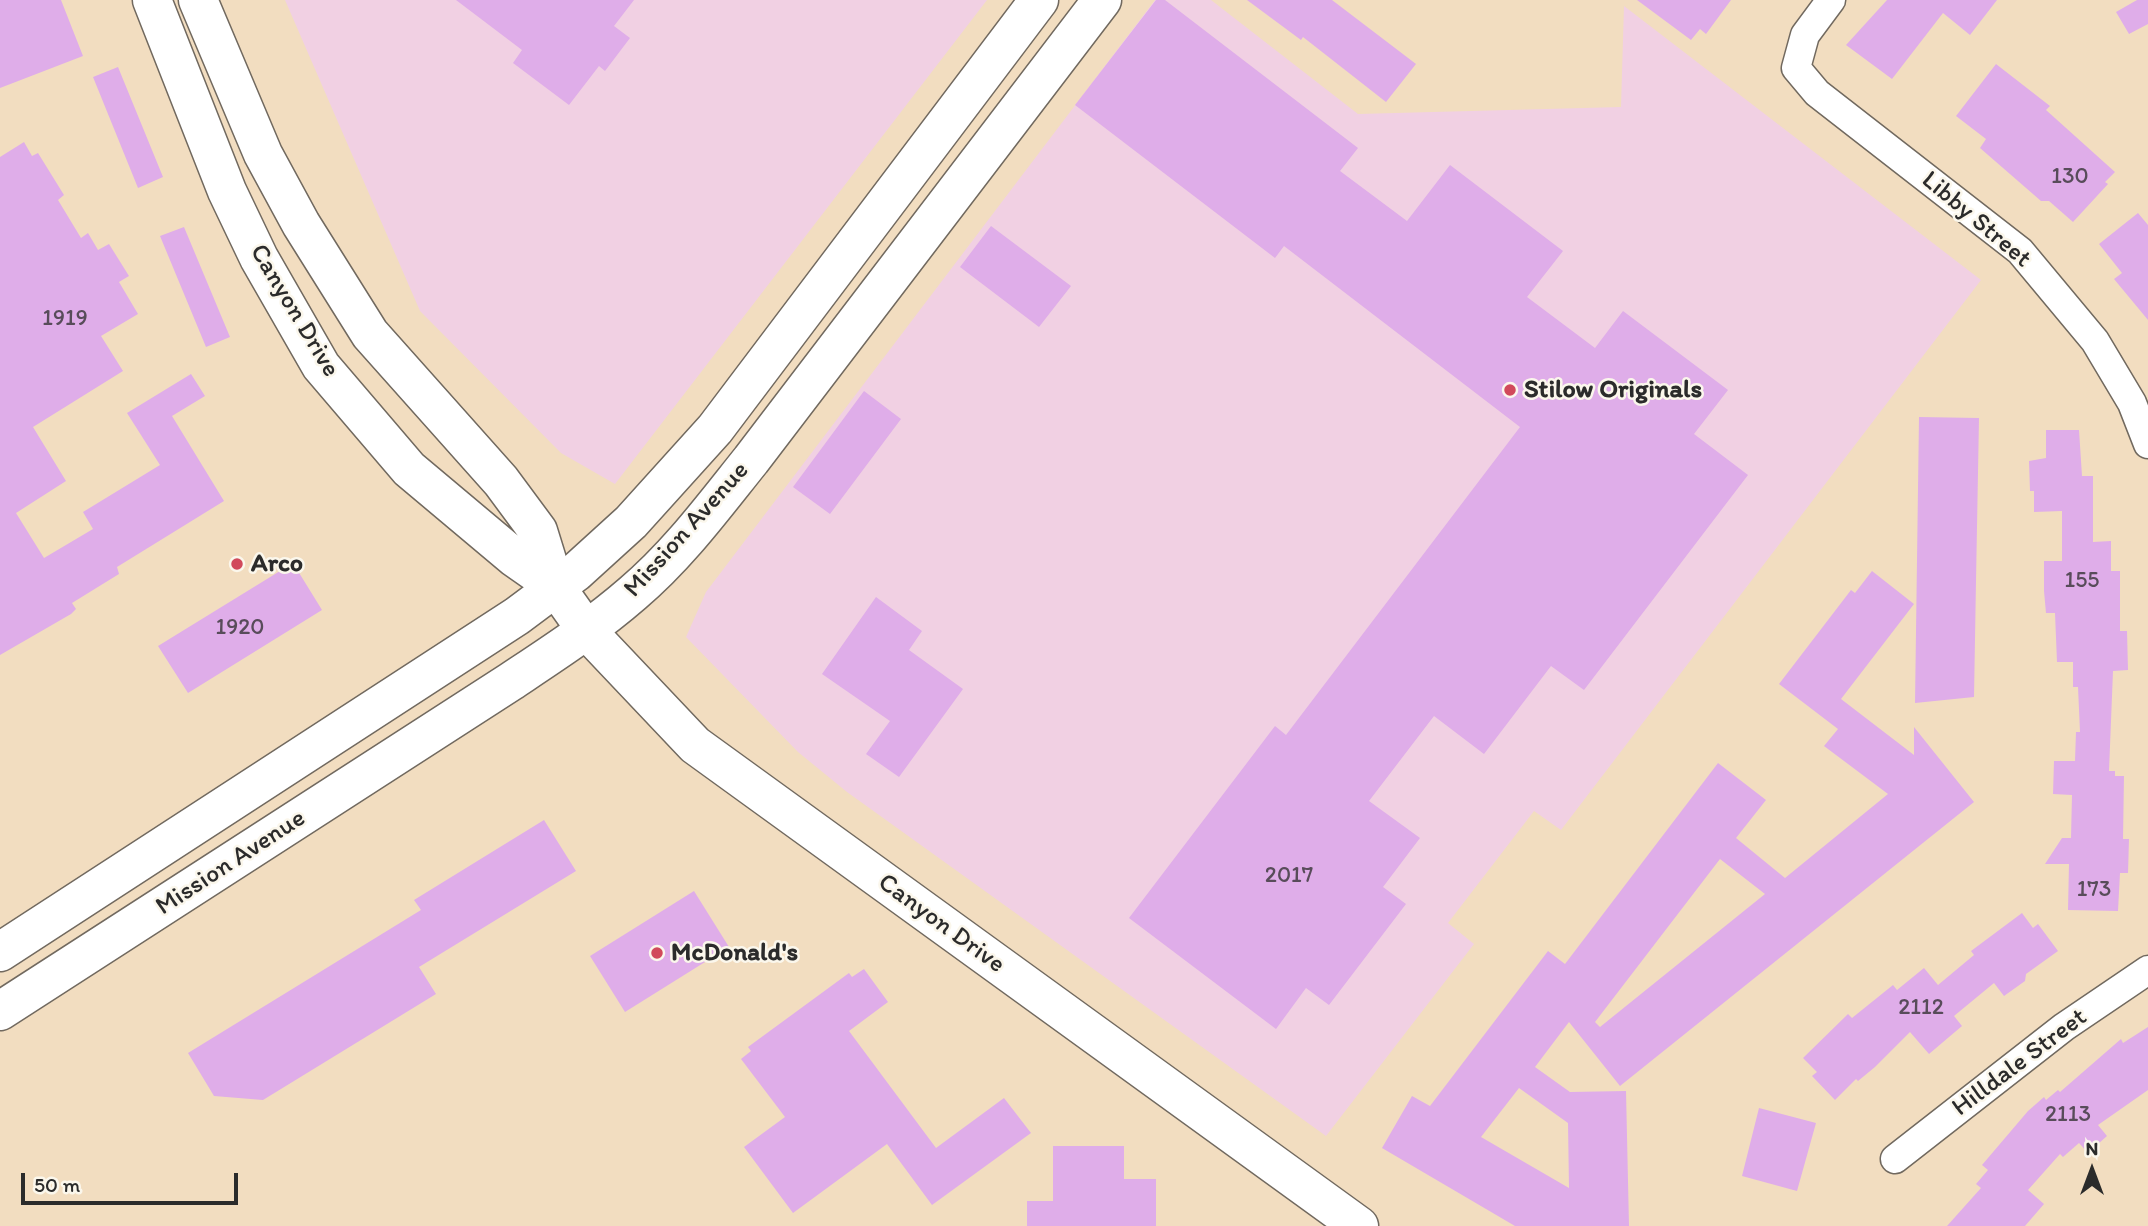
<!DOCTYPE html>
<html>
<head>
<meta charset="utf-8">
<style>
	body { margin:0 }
	#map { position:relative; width:2148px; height:1226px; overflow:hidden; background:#f2ddc0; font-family:Itim,sans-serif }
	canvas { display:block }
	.north { position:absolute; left:2057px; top:1135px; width:70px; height:70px; -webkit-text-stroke:5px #fbf7ec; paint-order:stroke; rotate:0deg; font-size:19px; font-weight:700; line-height:28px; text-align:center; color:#2b2b2b }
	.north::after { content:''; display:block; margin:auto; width:24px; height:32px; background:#2b2b2b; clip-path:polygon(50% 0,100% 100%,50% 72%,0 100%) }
	.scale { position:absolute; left:21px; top:1173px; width:217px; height:32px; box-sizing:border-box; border:4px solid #2b2b2b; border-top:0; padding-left:9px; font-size:21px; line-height:24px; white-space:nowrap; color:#2b2b2b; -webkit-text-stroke:5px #fbf7ec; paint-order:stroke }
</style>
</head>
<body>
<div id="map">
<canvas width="2148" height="1226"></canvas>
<div class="north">N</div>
<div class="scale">50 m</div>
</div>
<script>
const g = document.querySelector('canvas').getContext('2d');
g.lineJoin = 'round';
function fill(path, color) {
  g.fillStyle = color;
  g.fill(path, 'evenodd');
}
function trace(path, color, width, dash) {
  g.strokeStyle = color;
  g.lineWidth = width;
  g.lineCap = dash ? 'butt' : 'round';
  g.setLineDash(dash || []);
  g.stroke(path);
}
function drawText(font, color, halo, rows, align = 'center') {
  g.font = font + ' Itim,sans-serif';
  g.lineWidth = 5;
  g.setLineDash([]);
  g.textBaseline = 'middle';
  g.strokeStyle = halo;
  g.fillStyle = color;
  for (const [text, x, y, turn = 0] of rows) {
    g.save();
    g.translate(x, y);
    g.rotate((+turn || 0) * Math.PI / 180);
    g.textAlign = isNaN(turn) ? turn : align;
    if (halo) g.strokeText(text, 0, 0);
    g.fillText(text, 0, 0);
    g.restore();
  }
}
const built = new Path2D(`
	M285,0h702l-372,484 -54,-31 -141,-142z
	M1155,0h56l147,114 263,-7 3,-101 357,274 -420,550 -27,-19 -86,112 26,21 -148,192 -479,-344 -49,-40 -112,-115 20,-45z`);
const building = new Path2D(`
	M0,0h61l22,56 -83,32z
	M456,0h178l-20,26 16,12 -25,33 -6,-5 -30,39 -56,-42 9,-13z
	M1156,0h9l193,148 -18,23 67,50 43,-56 113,86 -36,46 68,51 28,-37 105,79 -34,44 54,41 -164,215 -33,-24 -67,88 -50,-38 -65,85 51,37 -37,49 23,17 -77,101 -23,-17 -30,41 -147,-111 146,-192 11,9 234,-308 -236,-181 -9,12 -200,-153z
	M1247,0h85l84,64 -30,38 -83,-65 -2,3z
	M1637,0h94l-25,34 -6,-5 -9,11z
	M1887,0h110l-27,35 -27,-22 -51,66 -46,-34z
	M2137,0h11v24l-19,10 -13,-22z
	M1996,64l54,42 -4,4 69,62 -10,10 3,2 -35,38 -24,-21h-8l-61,-53 6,-9 -30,-23z
	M118,67l45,110 -25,11 -45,-111z
	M24,142l8,14 6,-3 26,42 -6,5 23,38 7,-5 10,17 11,-6 20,32 -10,6 19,32 -37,22 22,35 -90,56 33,54 -50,32 28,45 49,-29 -10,-17 77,-47 -33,-52 64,-39 14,22 -33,20 52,85 -107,66 2,7 -47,29 4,6 -5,5 -71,41v-498z
	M2138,213l10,12v95l-34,-41 8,-6 -23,-29z
	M991,226l80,60 -32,41 -79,-60z
	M184,227l46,110 -24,10 -46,-111z
	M864,391l37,28 -71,95 -37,-27z
	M1919,417l60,1 -3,163 -2,116 -59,6z
	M2046,430h33l3,46h11v66l18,-1v30h9v60h7l1,39 -15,1 -4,100h6v5h9l-1,63h6l-1,34h-8l-2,38 -50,-1 1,-46h-24l17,-26h9l1,-43 -19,-1 1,-33h21l1,-29h4l-2,-45h-5v-25h-16l-2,-49h-9l-2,-22v-30h18v-50l-28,1v-21h-4l-1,-30 17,-3z
	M293,563l29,47 -134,83 -30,-47z
	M1872,571l42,33 -73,95 73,56v-28l60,75 -354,284 -51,-64 -34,45 35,25 56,-1 3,135h-114l-133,-78 30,-52 18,10 118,-155 17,13 153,-201 48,37 -30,38 49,40 103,-84 -64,-48 14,-17 -59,-45 72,-94 4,3zM1720,859l45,35 -165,133 -5,-5zM1519,1088l49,35 1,65 -88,-51z
	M876,597l46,34 -13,19 54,39 -64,88 -33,-23 24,-33 -68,-47z
	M544,820l32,51 -157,96 17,27 -173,106 -49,-4 -26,-43 233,-143 -7,-10z
	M694,891l35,56 -104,65 -35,-56z
	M2022,913l11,15 5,-4 20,27 -32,23 -1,7 -21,15 -10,-13 -40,33 8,10 -33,28 -19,-22 -35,35 -17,14 -2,-2 -21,21 -23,-24 5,-4 -14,-14 45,-44 4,4 41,-33 4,5 27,-22 14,17 36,-30 -3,-4z
	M864,969l24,33 -39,29 87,117 68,-50 27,35 -99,72 -45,-61 -94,69 -49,-66 41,-30 -44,-58 10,-8 -3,-4 101,-74 3,4z
	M2148,1027v63l-50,35 9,11 -19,17 -9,-10 -16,14 -3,-3 -32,36 16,14 -19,22h-78l34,-38 -5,-4 12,-14 -6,-5 46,-54 16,-14 2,3 12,-10 2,2 61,-53 2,4z
	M1759,1108l57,15 -19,68 -55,-15z
	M1053,1146h71v33h32v47h-129v-25h26z`);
const street = new Path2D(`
	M1831,0l-26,35 -9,33 21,25 203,158 75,90 37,62 16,41
	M1895,1159l169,-132 84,-57`);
const secondary = new Path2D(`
	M152,0l75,191 32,67 62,108 88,103 106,89 40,28
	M198,0l65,154 38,70 69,110 131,147 37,50 17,55 32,45 108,114 664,481`);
const primary = new Path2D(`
	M0,952l517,-336 59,-44 55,-50 84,-93 324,-429
	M0,1011l510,-329c42,-28 84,-55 123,-89 45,-38 81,-87 118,-133l351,-460`);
const markers = [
	[1510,390,7,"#d1495b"],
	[237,564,7,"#d1495b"],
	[657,953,7,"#d1495b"]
];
const numberNames = [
	["130",2070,177],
	["1919",65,319],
	["155",2082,581],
	["1920",240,628],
	["2017",1289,876],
	["173",2094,890],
	["2112",1921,1008],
	["2113",2068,1115]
];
const streetNames = [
	["Libby Street",1976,220,40],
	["Canyon Drive",294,311,59],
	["Mission Avenue",687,530,-48],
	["Mission Avenue",231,863,-33],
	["Canyon Drive",941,924,36],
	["Hilldale Street",2020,1063,-37]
];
const poiNames = [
	["Stilow Originals",1524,390],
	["Arco",251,564],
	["McDonald's",671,953]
];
fill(built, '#f1d0e3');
fill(building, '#dfade9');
trace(street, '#71695f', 31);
trace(secondary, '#71695f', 41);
trace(primary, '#71695f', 41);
trace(street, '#fff', 28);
trace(secondary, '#fff', 38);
trace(primary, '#fff', 38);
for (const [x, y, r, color] of markers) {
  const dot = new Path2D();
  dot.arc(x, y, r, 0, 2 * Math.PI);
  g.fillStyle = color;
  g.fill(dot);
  trace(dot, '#fbf7ec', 2.5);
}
drawText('23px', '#584c5a', null, numberNames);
drawText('26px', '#2b2b2b', '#fbf7ec', streetNames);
drawText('bold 26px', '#2b2b2b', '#fbf7ec', poiNames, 'left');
</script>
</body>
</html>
